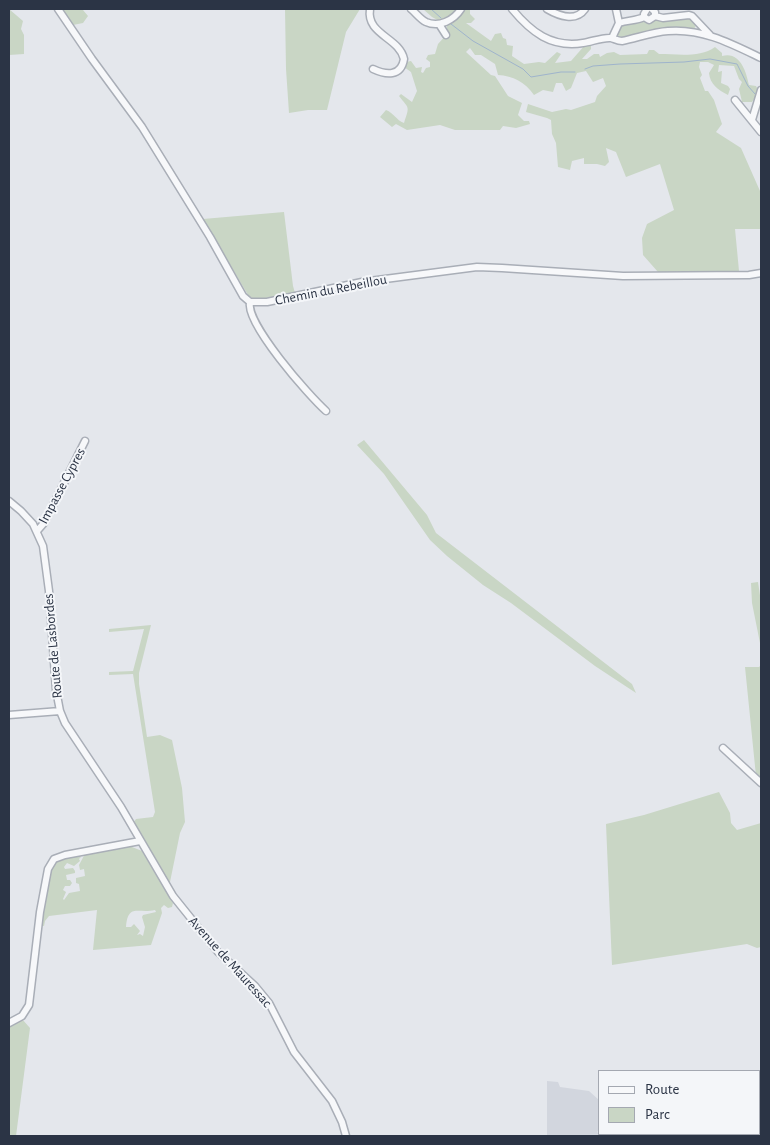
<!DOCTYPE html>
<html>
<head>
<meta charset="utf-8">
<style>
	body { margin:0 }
	#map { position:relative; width:770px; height:1145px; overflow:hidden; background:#e4e7ec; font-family:"Alegreya Sans",sans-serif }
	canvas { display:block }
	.frame { position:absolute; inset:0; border:10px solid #2b3445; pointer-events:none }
	.legend { position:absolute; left:598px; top:1070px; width:162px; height:65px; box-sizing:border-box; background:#f4f6f9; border:1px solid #a4a8b1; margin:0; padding:6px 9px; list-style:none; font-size:15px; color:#2b3445 }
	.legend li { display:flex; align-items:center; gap:10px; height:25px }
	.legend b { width:25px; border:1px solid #a4a8b1 }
</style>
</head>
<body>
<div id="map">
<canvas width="770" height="1145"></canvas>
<div class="frame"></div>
<ul class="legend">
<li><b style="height:6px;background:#f7f8fa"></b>Route</li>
<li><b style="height:14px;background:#c9d6c5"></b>Parc</li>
</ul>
</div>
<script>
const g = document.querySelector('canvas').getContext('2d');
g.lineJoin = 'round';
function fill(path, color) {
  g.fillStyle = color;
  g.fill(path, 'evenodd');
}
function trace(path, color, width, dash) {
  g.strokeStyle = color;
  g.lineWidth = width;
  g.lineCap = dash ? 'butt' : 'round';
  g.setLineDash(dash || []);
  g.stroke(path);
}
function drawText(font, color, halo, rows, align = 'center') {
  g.font = font + ' "Alegreya Sans",sans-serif';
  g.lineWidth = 4;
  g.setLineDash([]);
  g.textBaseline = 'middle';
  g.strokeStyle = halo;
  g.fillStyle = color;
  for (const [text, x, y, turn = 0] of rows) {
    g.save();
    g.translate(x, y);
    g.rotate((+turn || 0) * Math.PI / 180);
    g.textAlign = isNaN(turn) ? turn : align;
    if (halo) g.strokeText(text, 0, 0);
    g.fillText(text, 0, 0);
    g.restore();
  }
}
const built = new Path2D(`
	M547,1081l11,1 2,5 29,4 10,9v30l-2,2 5,4h-55z`);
const green = new Path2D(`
	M9,9l14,12 -2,8 3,6v19l-15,1z
	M62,9h22l-1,1 5,6 -5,7 -10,2z
	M285,9h75l-14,23 -19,78h-19l-19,3 -3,-44z
	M423,9h47v5l5,5 -4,4h-5l25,18 4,-7 6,-1 2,5 3,1 1,6 6,1 -1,10 12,8 15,-2 6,1 12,-11 4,2 -6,9 16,-2 14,-16 6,-2v6l-9,10h5l7,-5h5l1,3 7,-4 7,-1 6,3 27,-1 2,-4h5l5,4c18,0 41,4 56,-7l7,6v3c18,-5 24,15 27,29l7,1 3,6 -7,10h-10l-3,-13 3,-7 -3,-3 -5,-13 -15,-1 -1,7 4,-1 -1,12 7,3 2,3 -2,6c-10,-5 -18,-11 -19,-22l5,-8 -6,-3h-8l-1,5 3,8 -2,3 5,13h3l6,9 8,24 -6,8 25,16 19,43v38h-25l4,42 -81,1 -15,-17 -1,-17 5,-14 27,-14 -14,-46 -34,13 -10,-25 -10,-4 3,14 -4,4 -8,-2h-13v-6l-12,3 -2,9 -12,-3 -2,-24 -4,-9 -1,-14 -4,-2 -21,-6 2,-8 24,8 14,-3 5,1 24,-8 2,-6 9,-10 -3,-8 -10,4 -7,-11 -9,2 -6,15 -5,3 -4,-8h-6l-3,9 -10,-2 -9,5c-9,-13 -21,-19 -36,-20l-3,-11 -14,-9h-6l-5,-7 -4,4 25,23 4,1 13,20 14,7 -4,12 6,6h5l1,3 -14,4 -13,-2 -3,4h-45l-15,-5 -33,5 -11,-6 -4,3 -12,-10 6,-7c8,3 10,10 18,13 6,-18 5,-14 -5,-27l2,-2 11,8 5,-11 -6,-19 -7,-5 2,-5 5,-1 5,7 6,-1 -1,5 2,1 3,-5 4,-1v-5l-4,-3 2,-4 7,-1 3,-10 9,-10v-9l-15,-8z
	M688,17l9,7 -3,5 -73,10 -4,-2 2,-10 4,-3z
	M284,212l9,74 2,7 -40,7 -7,-5 -45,-76z
	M364,440l63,75 9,18 196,151 4,9 -41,-27 -84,-63 -28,-18 -36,-29 -17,-16 -46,-66 -27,-29z
	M758,582l3,20v46l-9,-45 -1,-20z
	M151,625l-12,48v11l8,53 13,-2 12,5 10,48 3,34 -5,11 -10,49 -4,2 -17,-31 -7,-18 -6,-5 -3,-7 3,-4 17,-2 2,-5 -22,-138 -24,1v-3l24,-1 11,-42 -35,3v-3z
	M761,665v116l-5,-5 -11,-109h14z
	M719,792l11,21 1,10 6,7 24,-7v124l-4,1 -10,-4 -135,21 -6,-141 38,-9z
	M125,847h7l10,4 31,52 -1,4 -4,1 -4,-3 -3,3 1,5 -11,32 -58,5 4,-40 -48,6 -4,5 -1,5 -5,-1 10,-52 6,-13 23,-6 3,3 -2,2 1,2 -6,5 -7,-3 -3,4 1,2 8,-1 2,3v2l-9,2 1,5h3l2,3 -2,3h-5l-2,4 3,2 -3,7 1,1 5,-7 11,-2 -1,-7 -3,-1v-5l9,-2 -1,-7 -4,1 -1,-5 7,-13zM155,910l1,2 -13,3 -1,2 3,10 -2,9 -3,-2 -3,1 3,-4 -6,-7 -3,3h-5c2,-24 12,-13 29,-17z
	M22,1019l8,9 -14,108h-7v-110z`);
const stream = new Path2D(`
	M431,9l10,9
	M451,24l22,17 50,28 8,8 30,-5h14
	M585,69l8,-3 27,-2 64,-2 26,-3 27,5 11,22 7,8`);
const minor = new Path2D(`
	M58,9l34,50 50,68 68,110 33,59 7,6h17l95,-20 115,-15 25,1 121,8 126,-1 12,-2
	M370,9c-4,26 29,28 34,50 -3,18 -18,16 -31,10
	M411,9c5,4 9,10 15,13 13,6 28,-2 35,-13
	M512,9c19,23 39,39 71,34 8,-1 20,-6 28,-5 4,1 6,3 11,3 15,-3 31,-9 46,-10 34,-3 64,13 93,27
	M547,9c12,7 29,13 38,0
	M616,9l3,14
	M647,9l-3,5v3l5,3 6,-4v-4l-3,-3
	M655,16l8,2 26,-3 3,1 18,19
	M439,24l7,11
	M612,38l7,-15c9,-3 17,-2 25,-6
	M735,100l26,32
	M752,120l9,-30
	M250,302c-5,21 59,94 76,109
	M9,501l12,10 12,13 10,22 6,45 7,99 4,21 5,12 56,84 52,89 45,56 37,34 14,17 25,49 38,49 10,21 4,14
	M37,531l7,-8 41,-82
	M9,715l51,-4
	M723,748l38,35
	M9,1023l13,-7 7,-11 11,-93 8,-43 6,-10 11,-4 75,-14
	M640,1134l2,2`);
const streetNames = [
	["Chemin du Rebeillou",331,290,-11],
	["Impasse Cypres",62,486,-62],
	["Route de Lasbordes",53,646,-95],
	["Avenue de Mauressac",230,962,48]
];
fill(built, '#d2d6de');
fill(green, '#c9d6c5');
trace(stream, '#9fb4cc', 1);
trace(minor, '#a9aeb7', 9);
trace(minor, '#f7f8fa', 6);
drawText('14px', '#2b3445', '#f4f6f9', streetNames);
</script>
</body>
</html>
